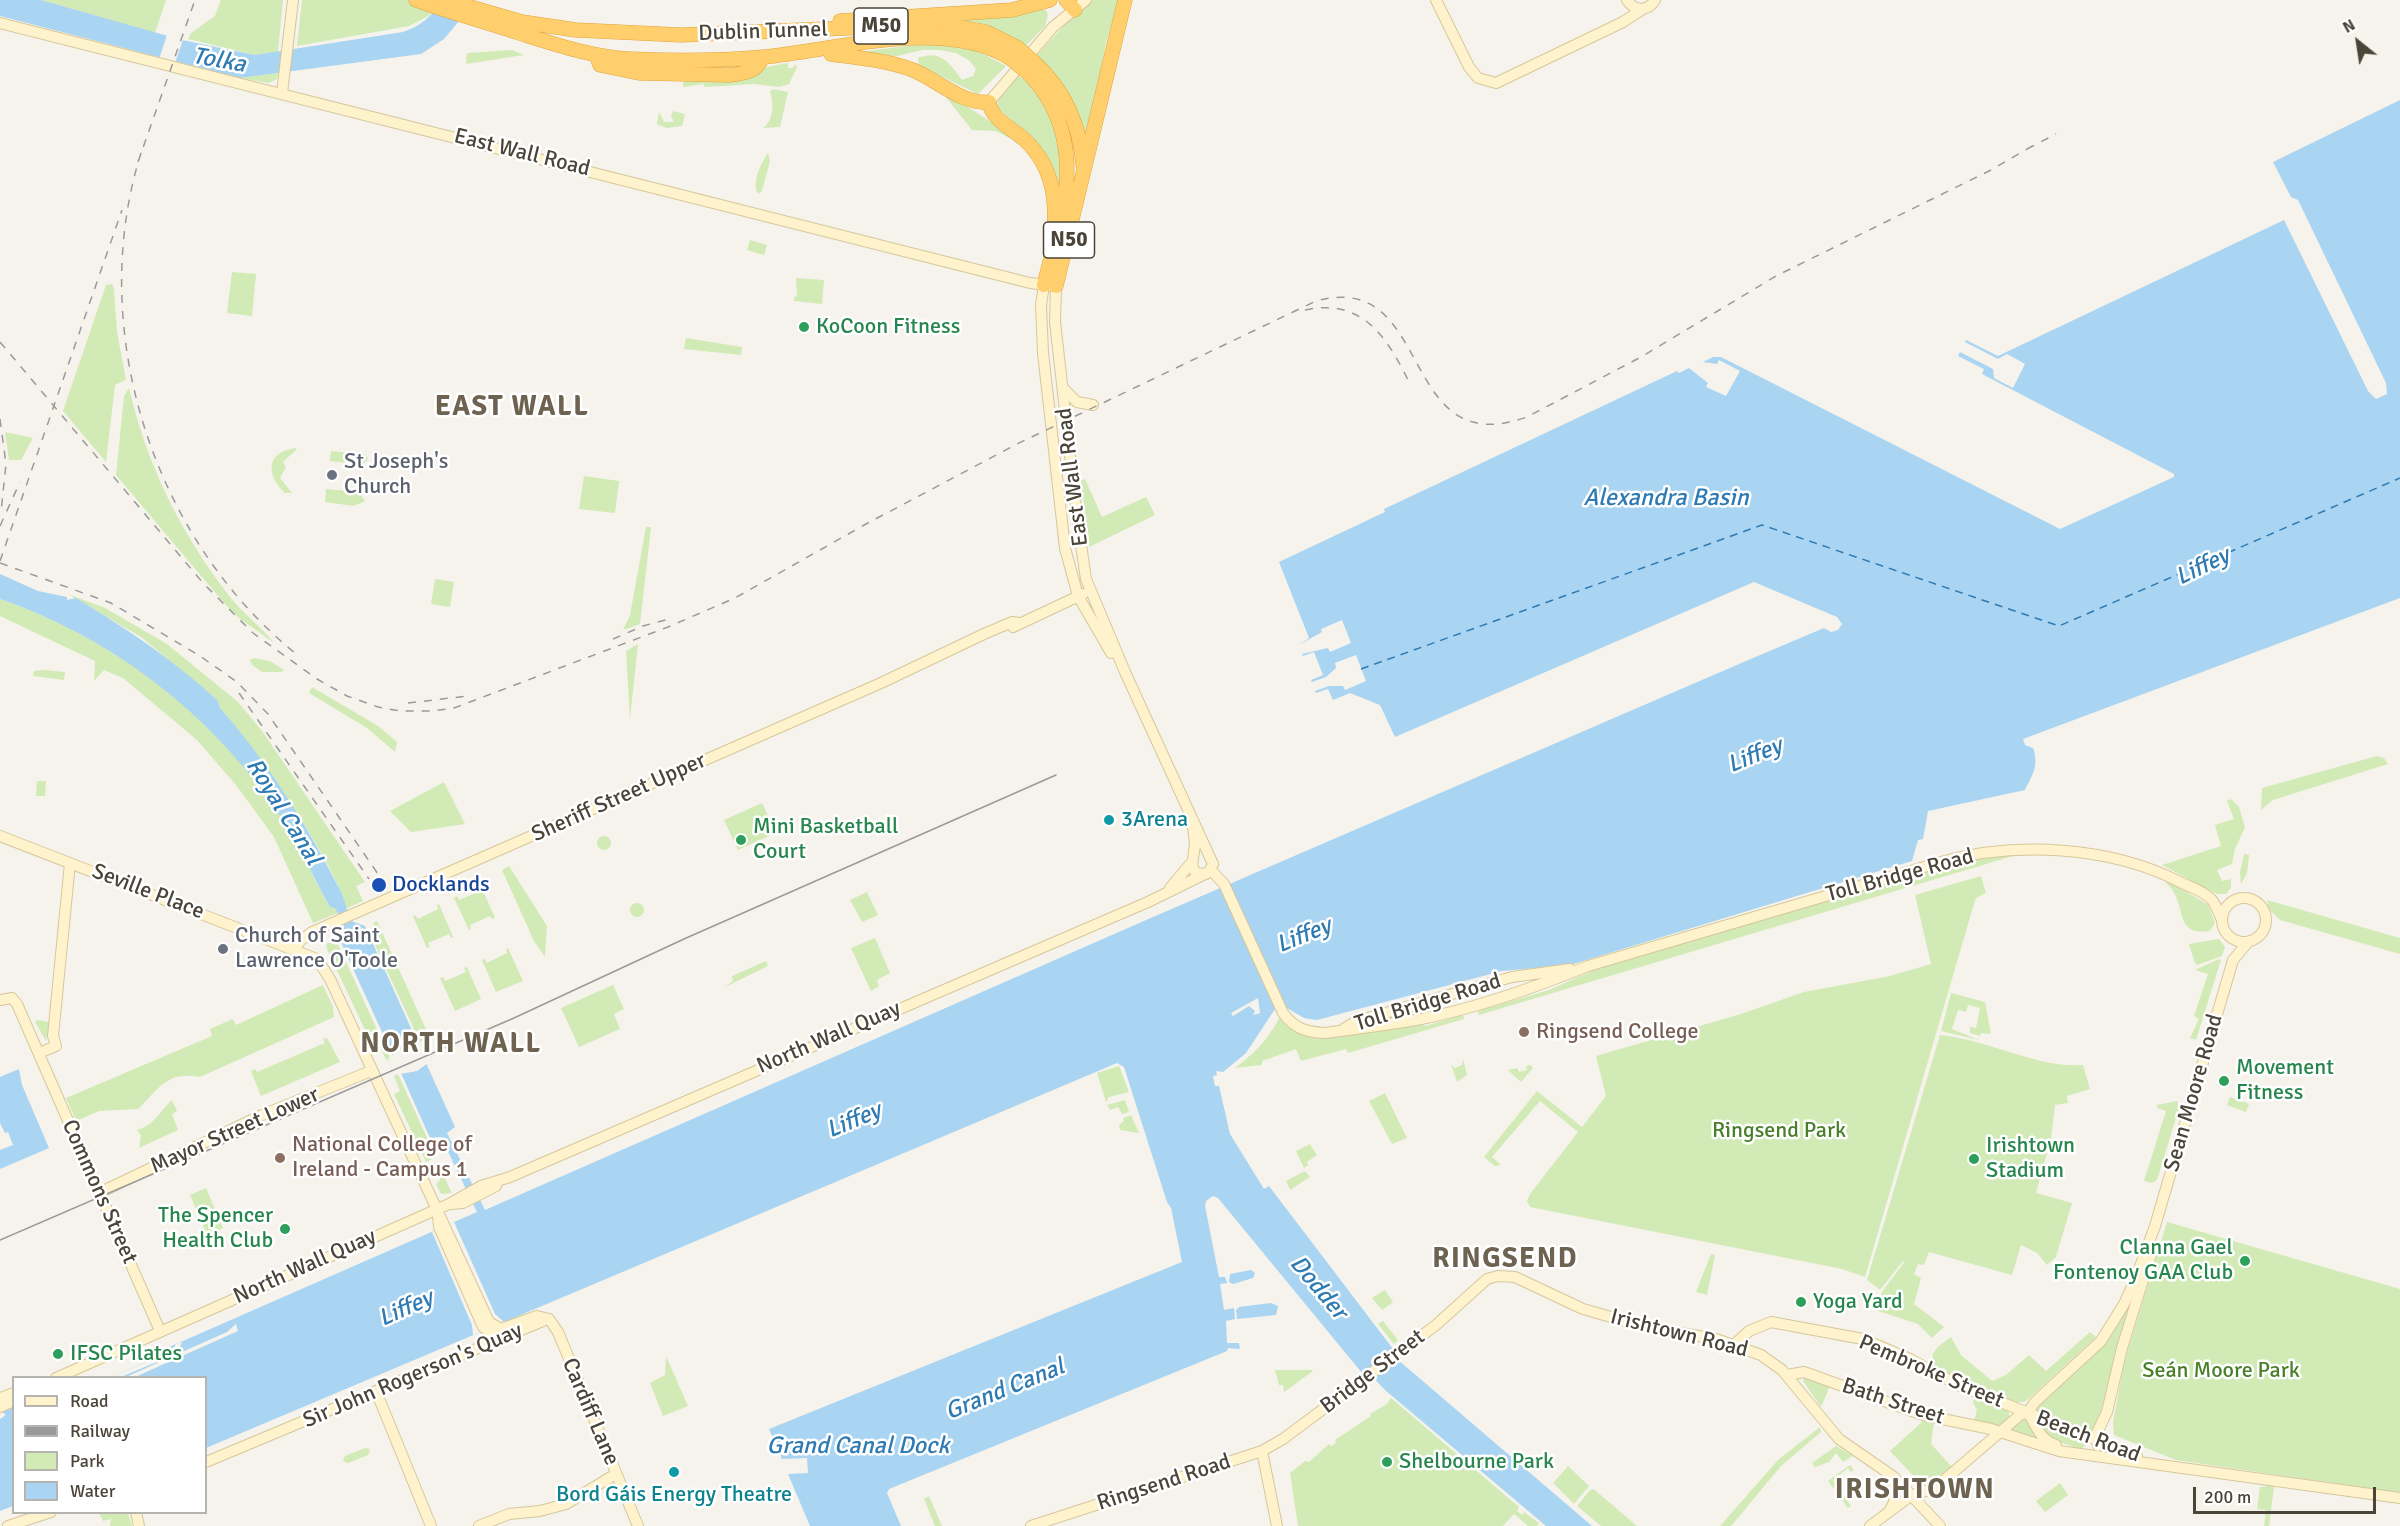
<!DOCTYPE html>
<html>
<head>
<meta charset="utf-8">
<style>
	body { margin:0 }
	#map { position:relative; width:2400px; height:1526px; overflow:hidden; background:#f6f3ec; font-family:Signika,sans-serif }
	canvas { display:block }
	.legend { position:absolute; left:12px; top:1376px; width:195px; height:138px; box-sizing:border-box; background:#fff; border:2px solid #b7b4b0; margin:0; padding:8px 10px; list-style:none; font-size:18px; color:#4b4439 }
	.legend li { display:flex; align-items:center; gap:12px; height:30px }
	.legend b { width:30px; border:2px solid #b7b4b0 }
	.north { position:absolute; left:2328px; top:12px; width:60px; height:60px; -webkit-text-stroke:4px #fff; paint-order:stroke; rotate:330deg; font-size:16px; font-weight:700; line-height:24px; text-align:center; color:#4b4439 }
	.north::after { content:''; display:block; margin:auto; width:21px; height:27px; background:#4b4439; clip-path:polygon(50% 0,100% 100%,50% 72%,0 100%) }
	.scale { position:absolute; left:2193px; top:1487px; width:183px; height:27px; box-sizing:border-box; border:3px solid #4b4439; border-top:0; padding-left:8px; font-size:18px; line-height:21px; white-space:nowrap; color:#4b4439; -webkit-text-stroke:4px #fff; paint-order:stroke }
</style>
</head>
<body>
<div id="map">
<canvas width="2400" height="1526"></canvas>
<ul class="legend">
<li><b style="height:8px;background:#fff3cd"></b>Road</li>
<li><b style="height:8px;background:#9a9a9a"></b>Railway</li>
<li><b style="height:16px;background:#d2eab5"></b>Park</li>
<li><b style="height:16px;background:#a9d4f2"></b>Water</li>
</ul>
<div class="north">N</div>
<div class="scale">200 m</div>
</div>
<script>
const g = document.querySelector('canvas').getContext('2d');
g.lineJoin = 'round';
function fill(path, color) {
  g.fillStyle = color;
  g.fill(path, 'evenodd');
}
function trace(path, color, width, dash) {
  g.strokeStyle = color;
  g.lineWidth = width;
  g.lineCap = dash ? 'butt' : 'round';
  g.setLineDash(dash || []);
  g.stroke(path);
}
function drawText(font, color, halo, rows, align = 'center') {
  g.font = font + ' Signika,sans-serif';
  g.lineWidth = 5;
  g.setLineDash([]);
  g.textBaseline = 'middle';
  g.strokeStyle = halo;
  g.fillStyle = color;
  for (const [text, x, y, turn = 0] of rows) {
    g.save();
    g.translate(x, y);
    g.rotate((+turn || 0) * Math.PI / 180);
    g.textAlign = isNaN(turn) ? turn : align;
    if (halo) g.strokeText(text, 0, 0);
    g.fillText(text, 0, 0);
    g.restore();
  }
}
const green = new Path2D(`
	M41,0h125l-11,33z
	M221,0h62l-5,52 -23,3 -67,-16 3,-6 24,-17z
	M302,0h136l-8,15 -21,11 -112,20z
	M1093,0h26l-13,43 -20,103 -28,-68 -21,-23 34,-37z
	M1039,10h7l2,5 -3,11 -20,21 -69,-26z
	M930,43l48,8 28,15 -28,28 -59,-28 -1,-8c22,-9 32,5 44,22l11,-4 3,-7 -6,-8 -14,-8 -16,-3h-18l-33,8 -29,-6z
	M512,50l12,5 -58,9 1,-11z
	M788,63v5h5l2,-4 2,3 -8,17 -10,3 -25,-3 -50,3v-3l-21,3 1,-10 23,-1v5l4,1 2,-5z
	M278,73l-1,6 -8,4 -29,-5z
	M1019,76l4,3 2,-2 16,19 22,52 -1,52 -40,-70 -25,-23 2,-10z
	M773,89l15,3 -8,35 -17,1c12,-9 10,-25 7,-37z
	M945,96l7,1 61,39 -4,2 -13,-7 -24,-1z
	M673,111l12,3 -3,12 -15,2 -10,-4 2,-12 5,10h10l-3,-6z
	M768,153l2,8 -8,30 -4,3c-7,-12 4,-32 10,-41z
	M750,240l17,5 -3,10 -17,-5z
	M232,272l24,2 -4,42 -25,-3z
	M796,278l28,2 -2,24 -28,-3v-4l3,-1z
	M112,284l2,5 3,43 9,48 -11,5 -9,77 -43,-51 43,-126z
	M686,338l56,9 -1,8 -57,-6z
	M129,388c18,77 52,146 101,209 13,17 31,29 44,46l-35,-25 -15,-15 -108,-128 8,-79z
	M5,432l28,6 -12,22h-12z
	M295,448l2,1 -14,13 3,5 -6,11 12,15h-7c-18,-17 -21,-40 10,-45z
	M331,451l34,3 3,5 -6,6 -32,-4z
	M584,476l35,5 -4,32 -36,-4z
	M1085,479l17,38 44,-20 9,18 -66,32 -8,-67z
	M326,489l33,3 6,9 -11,5 -29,-4z
	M646,527h5l-11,97 -17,6 7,-15z
	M435,579l19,3 -4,25 -19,-3z
	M68,594l37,14 62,36 71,58 24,29 103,151 -9,4 7,15 -18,8c-2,-38 -96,-168 -125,-201l-2,-7 -77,-64z
	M0,599c109,38 210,111 275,208 21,32 36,67 55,100l4,-1 4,7 -25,10 -39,-86 -38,-52 -39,-45 -74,-62 -19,-8 -10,11 1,-20 -95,-45z
	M638,644l-8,75 -4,-68z
	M254,658l16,3 14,9 -3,2h-19l-10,-7 -2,-5z
	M42,670l23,2 -1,8 -31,-4 1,-5z
	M312,687l66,39 19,16 -2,10 -28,-24 -58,-35z
	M2377,756l7,2 4,6 -115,36 -12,10 1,-22z
	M37,781h9l-1,15h-9z
	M444,782l21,42 -54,8 -21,-21z
	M2231,799l8,8 6,20 -10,22 -3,15 -15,6 5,11 9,-2v9l-5,6h-9l-55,-29 59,-19 -6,-21 19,-6 -7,-18z
	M762,803l14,30 -38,17 -14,-30z
	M597 843a7 7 0 1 1 14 0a7 7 0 1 1-14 0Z
	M2244,854l5,1 -2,18 -6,11 -1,-12z
	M1994,856h19l-534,159 -1,-4 71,-21 63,-28 343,-101z
	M509,866l38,60 -2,31 -11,-16 -32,-71z
	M1981,876l5,17 -10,5 -3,9 -108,370 -23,-8 -312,-62 -3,-6 3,-7 48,-62 -38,-31 -48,56 9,8 -6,1 -11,-9 53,-66 45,36 24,-31 -10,-40 145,-42 63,-22 86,-16 41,-12 -16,-69z
	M2168,880l40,25 7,18 -5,8c-39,6 -21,-29 -44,-48z
	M481,886l14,32 -3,1 -2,-3 -20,9 1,4 -2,1 -15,-32 3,-2 2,4 21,-9 -2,-4z
	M867,892l11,23 -16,7 -12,-22z
	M2267,900l133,38v16l-120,-34 -11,-11z
	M630 910a7 7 0 1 1 14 0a7 7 0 1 1-14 0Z
	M439,904l14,33 -2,1 -2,-4 -21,9 2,4 -3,1 -14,-32 2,-1 3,4 20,-10 -1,-4z
	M377,921l53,117 -10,4 -45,-97 6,-3 -8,-19z
	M875,938l15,35 -13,7 2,6 -8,5 -20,-43z
	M2219,939l6,8 -3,9 -25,9 -2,-2 -6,-19z
	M336,940l54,118 -4,2 -7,-16 -6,3 -46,-98 -1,-5z
	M508,948l15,33 -27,11 -14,-32 3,-1 2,4 20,-10 -1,-4z
	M2219,959l2,1 -25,80 -6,-2 9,-19 -5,-3 14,-42 -13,-4z
	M766,961l2,5 -45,22 10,-7 -1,-5z
	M467,967l14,32 -26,12 -15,-33 3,-1 2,4 21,-9 -2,-4z
	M323,985l10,22 1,10 -134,60c-34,-6 -41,12 -62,32l-39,2 -23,10 -10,-23 146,-62 -2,-7 23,-10 3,6z
	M613,985l11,24 -10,5 6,15 -41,18 -18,-39z
	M1951,993l34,9 6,32 -10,-1 -1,3 -10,-3v-6l6,1 4,-20 -12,-3 -2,7 -8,-2 -6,19 27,11 -38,-9z
	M1463,1015l1,4 -116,34 -2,-4 -45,12 -5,-12 -34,12v4l-27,3c22,-17 31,-27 45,-51 9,12 24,21 42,22l102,-15 1,2z
	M37,1020l12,2 -3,19 -11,-19z
	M1940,1035c46,4 100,34 143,30l7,24 -23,7 1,7 -13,2 -4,33 -15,55 36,10 -16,54 -9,8 -10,-12 -16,-8 -9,30 -83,-23 -5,13 -6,-1 -4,10 7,4 -7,26 30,23 -12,11 -14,-14 -43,-14 7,-18 23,-31h-2l-23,29 -13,-10z
	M327,1038l13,24 -79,34 -10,-25 4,-2 2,3 68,-29 -2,-4z
	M1463,1059l4,16 -10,7 -6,-18 4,4 7,-3z
	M1530,1065l3,3 -12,14 -13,-12 9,-2 2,4 8,-2 -1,-4z
	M1119,1066l10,26 -20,5 -3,5 -9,-29z
	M398,1074l35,77 -1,8 -6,3 -32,-68 6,-3 -6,-15z
	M1385,1093l22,45 -15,6 -23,-43z
	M2230,1097l19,7 -3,8 -19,-7z
	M172,1100l5,11 -5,3 6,16 -39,18 2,-13 -4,-5c18,-5 22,-18 35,-30z
	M1125,1100l4,12 -7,2 -4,-7 -8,3 -3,-5z
	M2177,1101l2,7 -22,72 -5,3 -8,-2 22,-70 -9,-3v-3z
	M1131,1115l8,18 -19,-3 -1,-5 5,-4 -1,-3z
	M1310,1144l7,11 -10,7 1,3 -4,3 -8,-17z
	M436,1163l2,1 14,29 -11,1 -5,-10 4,-4 -7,-16z
	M1305,1171l5,6 -20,13 -4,-9z
	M206,1188l17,40 -16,7 -17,-40z
	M2167,1222l233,67v204l-224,-33 -62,-25 -1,-13 11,-59z
	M1711,1254l4,1 -8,40 -11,-3z
	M2138,1283l-44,152 -58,-24 1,-7 29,-25z
	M1385,1290l8,12 -11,8 -10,-12z
	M1383,1321l15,19 -4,4 -16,-20z
	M2090,1332l6,5 -70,64c-24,8 -68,-22 -91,-33 -8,-16 4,-22 16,-31l10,18 31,26 14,-6 23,-20 17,16z
	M666,1356l22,50 -25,10 -13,-33 15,-8z
	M1275,1370h37l1,1 -29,21 -1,-7h-4z
	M1804,1378l26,8 -9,21 -18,-26z
	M1975,1396l34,15v6l-11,9 -24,-5 3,-11 -4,-7z
	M1391,1398l128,109 -2,4 5,4 2,-3 15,11 -2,3h-9l-14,-12 -11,12h-205l-8,-53 15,-12 4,1 20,-18 2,2 5,-3 -1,-3 36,-24 -1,-2 17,-10z
	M2025,1417l13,22 -28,-8z
	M1923,1421l11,1 -3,22 22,24 -31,17 -32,-34z
	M2036,1421l48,20 2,4 -5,4 -29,-9z
	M1820,1427l1,5 -40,34 -50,60h-11l58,-66z
	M1836,1446l17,10 -10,6 -7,-9 -7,9 -14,5 -3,-4z
	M365,1448l5,1 -2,6 -20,8 -5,-2 2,-5z
	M1850,1465l4,5 -3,2 -3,-4 -15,12 18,26 -3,2 -20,-27z
	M1568,1466l21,20 -15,18 -21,-21z
	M2060,1483l8,12 -23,17 -9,-11z
	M2269,1486l5,1 -5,39h-5l2,-16 -9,-1 3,-22z
	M1594,1489l2,2 41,35h-36l-24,-20 13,-16z
	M929,1496l13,30h-7l-11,-27z
	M99,1513h29l4,13h-22l1,-7 -8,2z`);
const water = new Path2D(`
	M0,0h41l141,40 73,15 148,-23c19,-7 29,-15 38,-32l18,21 -15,18 -23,15 -181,24 -240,-62z
	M2400,100v498l-377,141 2,6 8,3c6,17 0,26 -8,42l-97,21 -5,28 -5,1 -6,21 -342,104 -68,6 -185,49 -13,-2 -17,-10 -10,5 -2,-4 -29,44 -23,19 -7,-1 1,4 -4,1 2,10h4l11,48 34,55 5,-3 124,163 4,10 195,167h-46l-161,-136 -18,-19 -5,2 -144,-175 -5,-2 -7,5 -1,5 14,71h6l2,6 -7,1 4,26 10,-2 1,11 -9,2 1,22h12l1,6 -12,-1 -1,3 -338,138 -2,4 14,33h-91l-22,-52 20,-1 -1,-15 -25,1 -13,-30 413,-167 -11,-54 -4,-6 -43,-135 -7,-4 -911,385v-70l-94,-1 51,-23 4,-6 310,-136 -36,-75 -11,1 -29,-65 -6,2 -7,-16 5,-3 -54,-118 5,-13 -9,-17 -5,-1c-19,-34 -35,-71 -58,-103 -67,-95 -162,-167 -272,-205v-25l38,17 29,6v3l9,-2c54,33 95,60 142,103l2,7c47,53 87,117 119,180 6,12 7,21 12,33l14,5 54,120 6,-2 7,16 -6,3 29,64 -8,6 38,77 668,-293 593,-256 78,-33 7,4 7,-2 4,-6 -5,-7 -83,-35 -359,155 -15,-32 -30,-12 -17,7 -5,-11 -12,4 -1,-2 14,-5h14l2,4 21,-9 -10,-26 -21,8 1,5 -10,9 -14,5 -1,-2 12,-5 -9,-23 -11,4 -1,-2 26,-6 2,4 21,-9 -9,-23 -21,9 1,3 -23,13 10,-7 -30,-76 106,-50 -1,-3 293,-138 2,2 10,-5 19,15 -2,4 20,9 14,-25 -21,-11 -2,4 -14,-2 10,-5h8l339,172 114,-52v-3l-192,-100 2,-5 -26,-13 2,-4 33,17 1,9 19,10 12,-24 -18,-10 -9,5 -33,-17 1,-2 32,16 286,-136 84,171 8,8 11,-5 -1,-11 -88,-183 -7,-3 -18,-35z
	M19,1069l3,16 27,63 -49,21v-19l13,-5 -5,-13 -3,1 -5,-10v-46z
	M1251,1270l4,3 -2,5 -20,6 -4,-2 1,-8z
	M1271,1303l7,3 -2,9 -39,4 -1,-9 3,-3z
	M0,1392l14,16 -1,98 -13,5v-92l6,-4 -5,-4z`);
const pier = new Path2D(`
	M168,32l16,5 -9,26 -16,-4z
	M1258,998l2,15 -7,2 2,-4 -6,-5 -16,10 -2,-3z
	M425,1044l7,16 -15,11 -22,4 -7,-16 12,-10z
	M454,1222l41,92 9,8 -31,13 -1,-10 -40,-93z
	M236,1324l2,7 -103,46h-9l101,-45z
	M182,1342l-6,12 -55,23h-9l61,-27 3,-6z`);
const ferry = new Path2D(`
	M1361,669l401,-144 297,101 341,-148`);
const secondary = new Path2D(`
	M1436,0l33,67 9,11 18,5 127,-61 20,-13
	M1627,0c7,11 21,12 28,0
	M0,23l1030,260 26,3 -1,36 22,195 9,62 39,93 88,192 -4,8 -61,30 -638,275 -29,9 -32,18 -393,174
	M282,93l11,-93
	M989,102l64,-75 33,-27
	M1044,285l-3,20 2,48 22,195 13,48 33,57
	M1064,389l13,13 16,3
	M1013,627l70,-33
	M1193,826l2,18 -3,22 4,7 10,1
	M0,836l317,123 13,20 159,343 12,7 36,-13 12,3
	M1211,870l13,14 59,129c12,16 23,19 42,20 30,-4 61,-8 91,-13 59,-11 117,-32 172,-54l353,-104c74,-21 169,-16 239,20 10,5 24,9 32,18 4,5 7,14 10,20
	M1170,888l21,-25
	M2222 920a22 22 0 1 1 44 0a22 22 0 1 1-44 0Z
	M295,948l6,-8 11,-8 569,-249 103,-49 28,-12 7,1
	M0,1000l12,-2 5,6 143,327
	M1345,1028l12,-7 155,-44 58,-8
	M39,1053l17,-7 -3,-10 17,-173
	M99,1193l163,-78 109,-44
	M450,1204l13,-1 33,-17
	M438,1216l1,11 44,100 11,9h11
	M549,1319l9,13 80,194
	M1735,1344l14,-13 22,-9 92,17 45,19 52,28 177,70
	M1787,1375l17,-3 119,43 68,14 68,22 341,47
	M376,1391l55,135
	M0,1398l14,-5
	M0,1407l14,-6
	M2028,1412c8,14 12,28 28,33
	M2098,1446l-2,-11 11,-23 15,-64 29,-94
	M1262,1451l15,75
	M206,1462l337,-141
	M136,1512l3,14
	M1889,1512l5,-10v-25
	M8,1526l43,-14
	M479,1526l30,-12 31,-3 26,-7 50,-30
	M1031,1526l231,-75 21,-12 153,-114 51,-46 11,-3 17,1 68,32 63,18 70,12 45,16 21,15 57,69 55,38 46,49
	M1870,1526l39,-29 27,-10 84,-72 8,-3 7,-10 66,-61 23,-37 11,-24 20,-54 78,-266 16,-19`);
const highway = new Path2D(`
	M416,0c33,12 67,21 100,32 38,12 75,25 115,27 44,2 89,2 132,-2 74,-7 180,-40 247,1
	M446,0l76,22 54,8 105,5 262,-11 43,8 32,16
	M1066,0l9,10
	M840,21l172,-11 38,-10
	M831,54c28,4 55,6 82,16 24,10 50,35 76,32 2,18 25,27 37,39 31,30 31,68 27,108
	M596,55l4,10 39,8 91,2c16,-2 26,-3 33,-18
	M1035,63c30,28 45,61 48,102
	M1027,72c40,40 47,92 34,145
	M1044,285l11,-43
	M1056,286l69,-286`);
const tram = new Path2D(`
	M0,1240l514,-222 170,-79 372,-164`);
const rail = new Path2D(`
	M2027,149l29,-15
	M141,153c-56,177 13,389 159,504
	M138,162l57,-162
	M1305,310c60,-13 84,31 106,76
	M0,342l203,241 50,50 64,46 30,17 31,11 22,4h32l22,-3 214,-81 67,-29 131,-74 151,-80 299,-143c120,-33 80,163 211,116l114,-60 135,-81 215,-106 43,-25
	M0,419l6,45 -5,48
	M0,526l20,-44
	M0,561l122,-351
	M0,563l111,40 89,53 37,26 31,32 110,160
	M613,639l30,-13 26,-7
	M239,693l130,186
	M408,703l60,-7`);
const highwayBridge = new Path2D(`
	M1018,48l17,15
	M1010,58l17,14`);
const markers = [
	[804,327,6,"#2e9e5b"],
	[332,475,6,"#6b7280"],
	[1109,820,6,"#0f9aa8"],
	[741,840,6,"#2e9e5b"],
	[379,885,8,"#1a4fb4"],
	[223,949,6,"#6b7280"],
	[1524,1032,6,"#8d6e63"],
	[2224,1081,6,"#2e9e5b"],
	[280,1158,6,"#8d6e63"],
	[1974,1159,6,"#2e9e5b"],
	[285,1229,6,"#2e9e5b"],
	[2245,1261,6,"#2e9e5b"],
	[1801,1302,6,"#2e9e5b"],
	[58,1354,6,"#2e9e5b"],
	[1387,1462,6,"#2e9e5b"],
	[674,1472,6,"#0f9aa8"]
];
const shields = [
	[881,26,54],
	[1069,240,51]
];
const shieldNames = [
	["M50",881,26],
	["N50",1069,240]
];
const streetNames = [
	["Dublin Tunnel",763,32,-2],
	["East Wall Road",522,153,14],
	["East Wall Road",1073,477,-97],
	["Sheriff Street Upper",619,798,-24],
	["Toll Bridge Road",1900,876,-15],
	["Seville Place",148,892,21],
	["Toll Bridge Road",1428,1003,-17],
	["North Wall Quay",829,1038,-23],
	["Sean Moore Road",2194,1093,-74],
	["Mayor Street Lower",235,1131,-24],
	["Commons Street",99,1192,66],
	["North Wall Quay",305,1267,-24],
	["Irishtown Road",1679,1334,14],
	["Bridge Street",1373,1372,-37],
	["Pembroke Street",1931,1372,23],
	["Sir John Rogerson's Quay",413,1376,-23],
	["Bath Street",1893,1402,18],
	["Cardiff Lane",590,1412,67],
	["Beach Road",2088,1437,21],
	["Ringsend Road",1164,1483,-18]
];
const leisureNames = [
	["KoCoon Fitness",816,327],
	["Mini Basketball",753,827],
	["Court",753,852],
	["Movement",2236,1068],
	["Fitness",2236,1093],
	["Irishtown",1986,1146],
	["Stadium",1986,1171],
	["The Spencer",273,1216,"right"],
	["Health Club",273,1241,"right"],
	["Clanna Gael",2233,1248,"right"],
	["Fontenoy GAA Club",2233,1273,"right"],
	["Yoga Yard",1813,1302],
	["IFSC Pilates",70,1354],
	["Shelbourne Park",1399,1462]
];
const worshipNames = [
	["St Joseph's",344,462],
	["Church",344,487],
	["Church of Saint",235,936],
	["Lawrence O'Toole",235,961]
];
const cultureNames = [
	["3Arena",1121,820],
	["Bord Gáis Energy Theatre",674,1495,"center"]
];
const transitNames = [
	["Docklands",392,885]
];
const educationNames = [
	["Ringsend College",1536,1032],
	["National College of",292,1145],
	["Ireland - Campus 1",292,1170]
];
const parkNames = [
	["Ringsend Park",1779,1131],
	["Seán Moore Park",2221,1371]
];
const waterNames = [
	["Tolka",219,61,10],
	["Alexandra Basin",1666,499],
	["Liffey",2203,567,-26],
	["Liffey",1755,756,-22],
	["Royal Canal",283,812,58],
	["Liffey",1304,936,-22],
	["Liffey",854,1121,-23],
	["Dodder",1318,1288,50],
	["Liffey",406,1309,-24],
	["Grand Canal",1005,1390,-22],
	["Grand Canal Dock",858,1447]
];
const districtNames = [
	["EAST WALL",512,408],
	["NORTH WALL",451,1045],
	["RINGSEND",1505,1260],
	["IRISHTOWN",1915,1491]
];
fill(green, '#d2eab5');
fill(water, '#a9d4f2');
fill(pier, '#f6f3ec');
trace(ferry, '#2e7ab2', 1.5, [8, 6]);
trace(secondary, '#d6c79b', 12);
trace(highway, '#e0a43c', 15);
trace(secondary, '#fff3cd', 10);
trace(highway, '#ffcf6e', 14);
trace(tram, '#9a9a9a', 1.5);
trace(rail, '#9a9a9a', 1.5, [8, 8]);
trace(highwayBridge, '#e0a43c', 15, []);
trace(highwayBridge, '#ffcf6e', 14);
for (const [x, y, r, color] of markers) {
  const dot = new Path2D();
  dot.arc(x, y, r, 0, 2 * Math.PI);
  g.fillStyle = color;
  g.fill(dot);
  trace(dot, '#fff', 2);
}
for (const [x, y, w] of shields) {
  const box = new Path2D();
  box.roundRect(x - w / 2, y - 18, w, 36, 4.5);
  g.fillStyle = '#fff';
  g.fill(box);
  trace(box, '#4b4439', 1.5);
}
drawText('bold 21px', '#4b4439', null, shieldNames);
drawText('22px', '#4b4439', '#fff', streetNames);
drawText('22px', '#27864d', '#fff', leisureNames, 'left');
drawText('22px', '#5b616d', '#fff', worshipNames, 'left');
drawText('22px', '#0d838f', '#fff', cultureNames, 'left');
drawText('22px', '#164399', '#fff', transitNames, 'left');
drawText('22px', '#785e54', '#fff', educationNames, 'left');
drawText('22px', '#4a7f2a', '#fff', parkNames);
drawText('italic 24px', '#2e7ab2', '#fff', waterNames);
g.letterSpacing = '1.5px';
drawText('bold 28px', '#6e6250', '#fff', districtNames);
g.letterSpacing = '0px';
</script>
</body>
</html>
